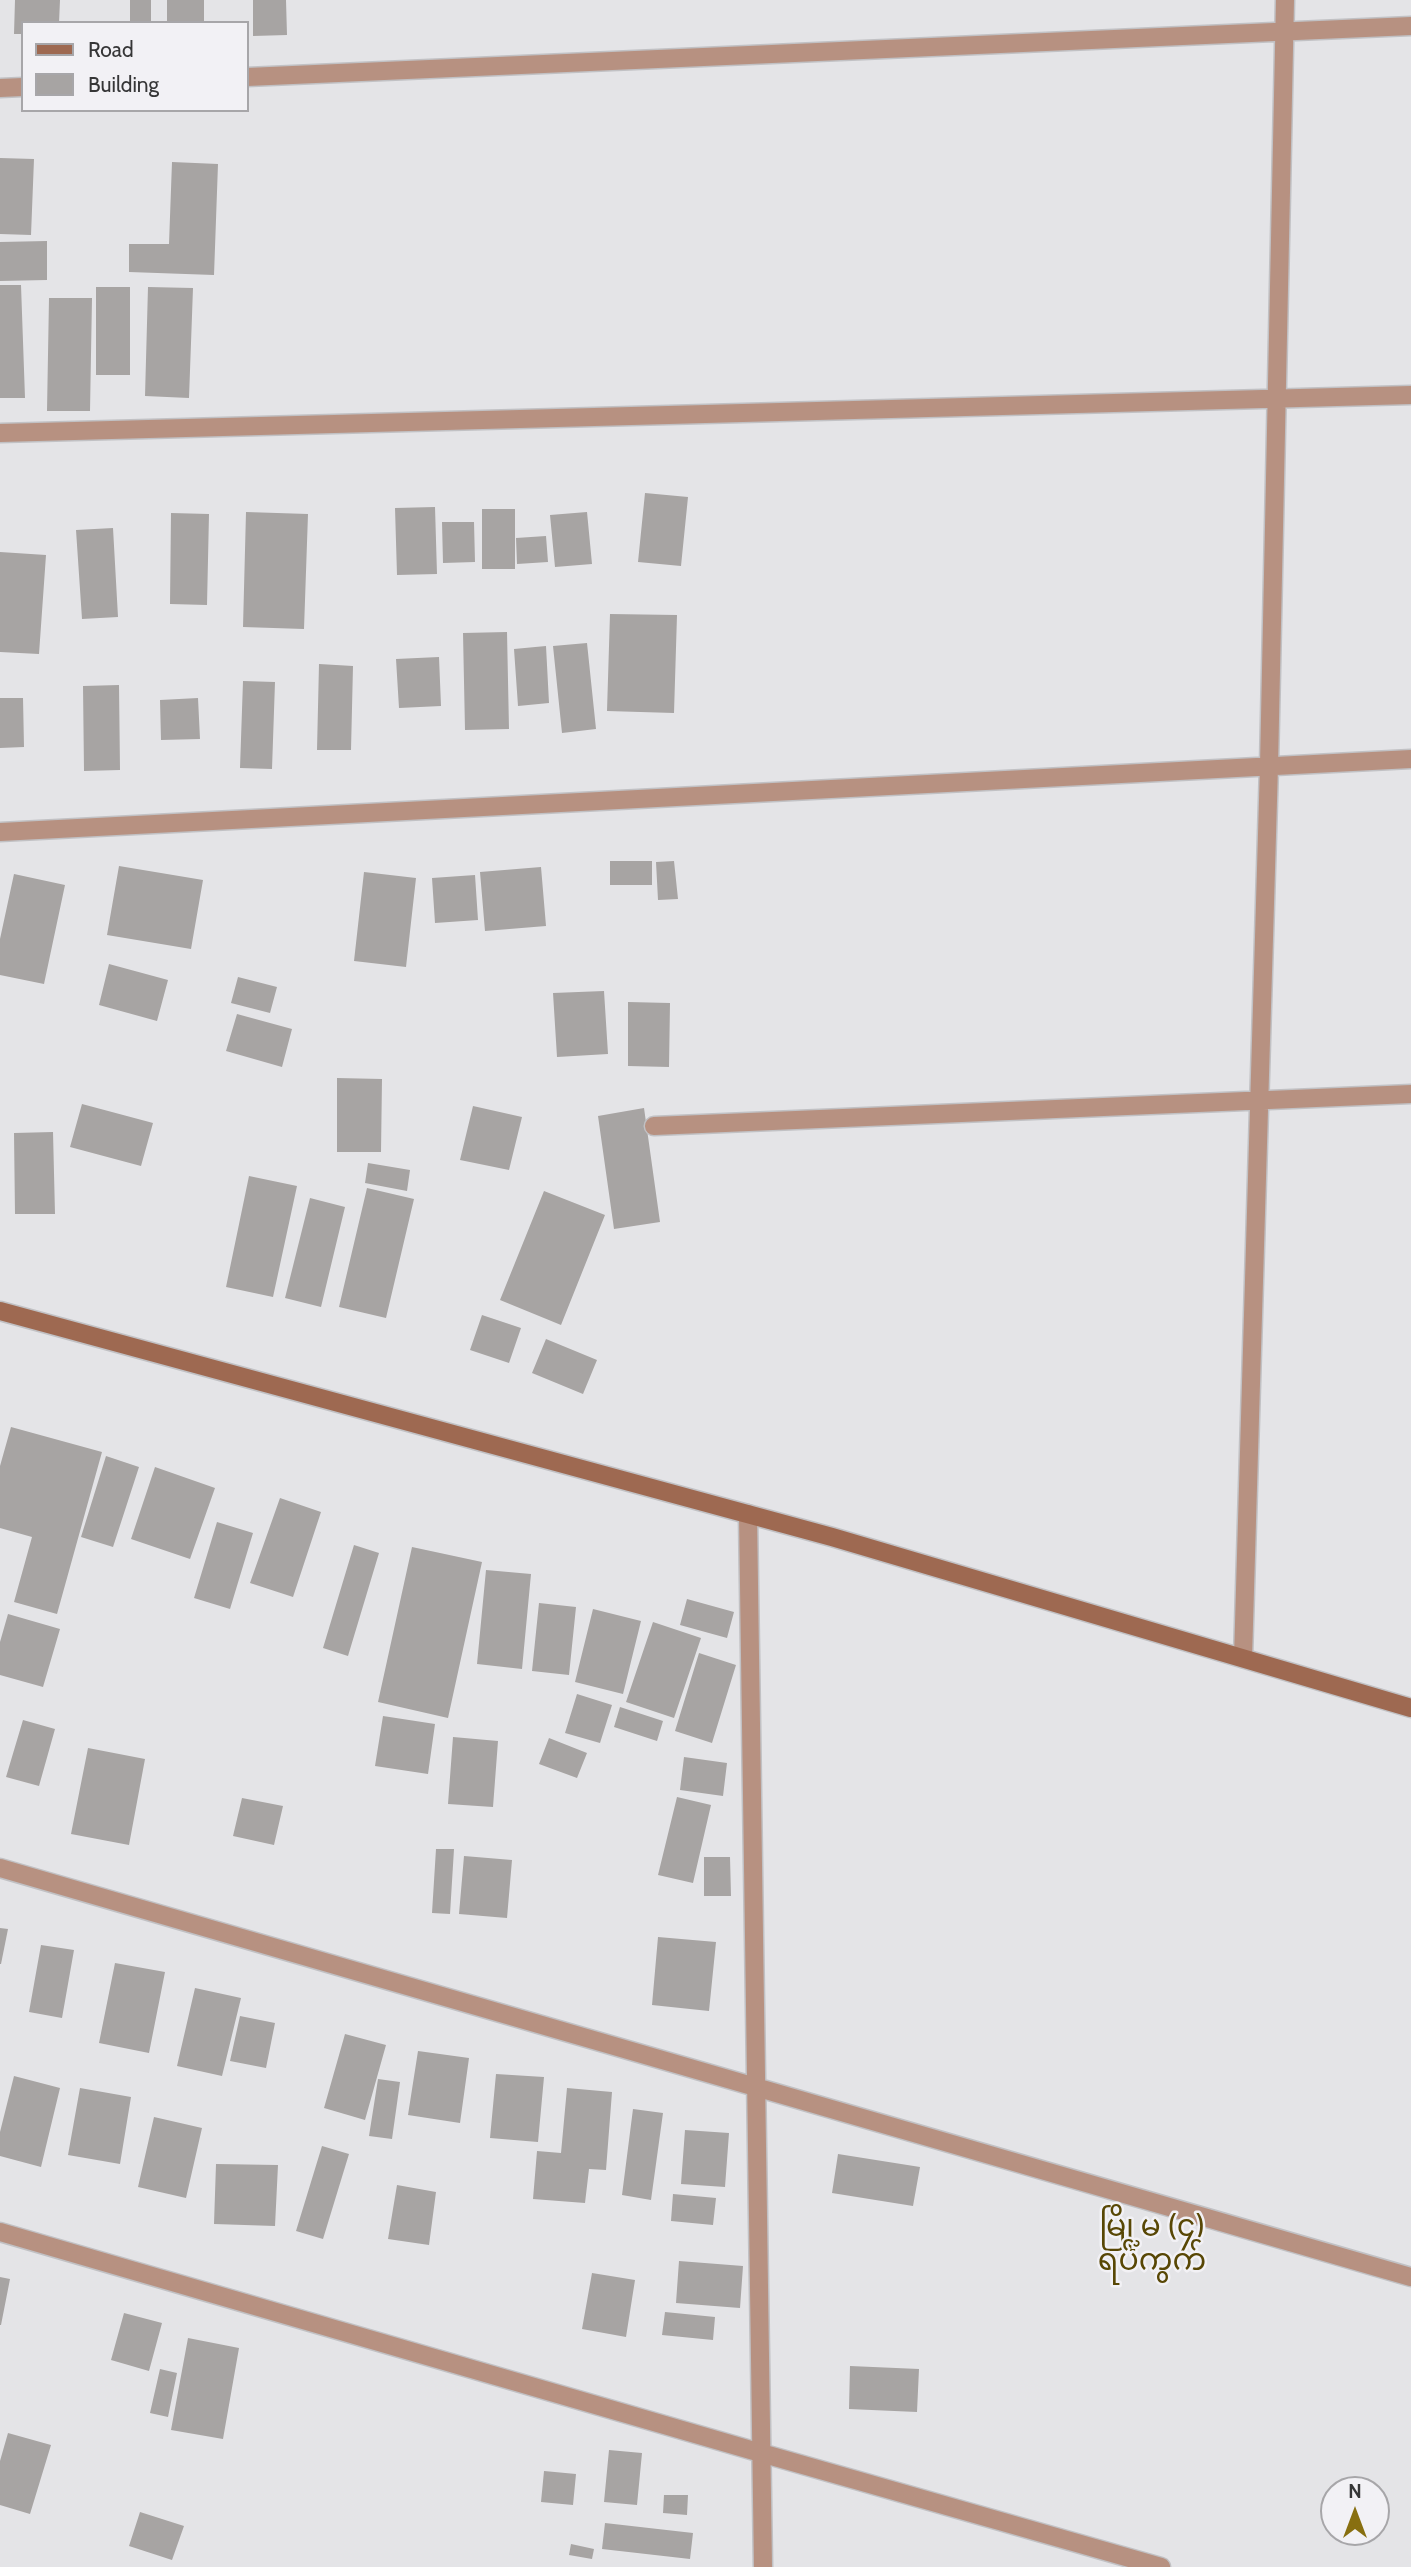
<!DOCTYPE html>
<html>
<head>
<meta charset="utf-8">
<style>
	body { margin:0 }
	#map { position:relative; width:1411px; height:2567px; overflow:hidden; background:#e4e4e7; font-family:Cabin,sans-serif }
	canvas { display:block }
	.legend { position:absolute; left:21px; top:21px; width:228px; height:91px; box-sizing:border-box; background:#f2f1f5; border:2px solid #a7a6a9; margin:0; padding:9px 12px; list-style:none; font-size:21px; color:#363637 }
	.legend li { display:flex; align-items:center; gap:14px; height:35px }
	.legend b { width:35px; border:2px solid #a7a6a9 }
	.north { position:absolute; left:1320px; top:2476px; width:70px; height:70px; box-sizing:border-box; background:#f2f1f5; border:2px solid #a7a6a9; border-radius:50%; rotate:0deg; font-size:19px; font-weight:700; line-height:28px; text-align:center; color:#363637 }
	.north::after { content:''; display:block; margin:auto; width:24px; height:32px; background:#886f10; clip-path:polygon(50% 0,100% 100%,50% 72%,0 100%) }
</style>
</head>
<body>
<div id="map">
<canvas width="1411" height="2567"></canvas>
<ul class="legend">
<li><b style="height:9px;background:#9e6951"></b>Road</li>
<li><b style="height:19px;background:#a7a4a3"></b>Building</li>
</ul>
<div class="north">N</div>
</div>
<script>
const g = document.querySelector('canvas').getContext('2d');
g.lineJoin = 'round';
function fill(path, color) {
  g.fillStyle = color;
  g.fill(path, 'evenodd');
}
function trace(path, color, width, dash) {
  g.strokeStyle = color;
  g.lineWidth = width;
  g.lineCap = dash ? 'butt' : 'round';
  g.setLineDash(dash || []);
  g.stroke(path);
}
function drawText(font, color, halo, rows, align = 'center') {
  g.font = font + ' Cabin,"Noto Sans Myanmar",sans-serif';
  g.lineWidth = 5;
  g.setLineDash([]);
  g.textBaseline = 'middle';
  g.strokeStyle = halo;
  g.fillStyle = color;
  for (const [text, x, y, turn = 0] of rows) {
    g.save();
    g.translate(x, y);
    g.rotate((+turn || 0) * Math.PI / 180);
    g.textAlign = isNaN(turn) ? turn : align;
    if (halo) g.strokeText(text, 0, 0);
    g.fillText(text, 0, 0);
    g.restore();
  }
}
const building = new Path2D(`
	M15,0h45l-1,23h-36v11h-9z
	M130,0h21v22h-21z
	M167,0h37v23h-37z
	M253,0h33l1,35 -34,1z
	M0,158l34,1 -3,76 -31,-1z
	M172,162l46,2 -4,111 -85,-3v-28h40z
	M47,241v39l-47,1v-39z
	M0,285h21l4,113h-25z
	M96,287h34v88h-34z
	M148,287l45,1 -4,110 -44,-2z
	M49,298h43l-2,113h-43z
	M645,493l43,4 -7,69 -43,-4z
	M435,507l2,67 -40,1 -2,-67z
	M482,509h33v60h-33z
	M246,512l62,2 -4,115 -61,-2z
	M587,512l5,52 -37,3 -5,-52z
	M171,513l38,1 -2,91 -37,-1z
	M442,522h32l1,40 -32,1z
	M113,528l5,89 -36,2 -6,-89z
	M546,536l2,26 -31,2 -1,-26z
	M0,552l46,3 -7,99 -39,-2z
	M610,614l67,1 -3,98 -67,-2z
	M507,632l2,97 -44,1 -2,-97z
	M587,643l9,86 -34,4 -9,-87z
	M546,646l3,57 -31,3 -4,-57z
	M439,657l2,49 -42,2 -3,-49z
	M319,664l34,2 -2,84h-34z
	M243,681l32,1 -3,87 -32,-1z
	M119,685l1,85 -36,1 -1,-85z
	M0,698h23l1,49 -24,1z
	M198,698l2,41 -39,1 -1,-40z
	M610,861h42v24h-42z
	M674,861l4,38 -20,1 -2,-38z
	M119,866l84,14 -12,69 -84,-14z
	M541,867l5,59 -61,5 -5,-59z
	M364,872l52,6 -10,89 -52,-6z
	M14,874l51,11 -21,99 -44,-9v-36z
	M475,875l3,45 -43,3 -3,-45z
	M109,964l59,16 -11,41 -58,-16z
	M238,977l39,10 -7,26 -39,-10z
	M604,991l4,63 -51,3 -4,-64z
	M628,1002l42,1 -1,64 -41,-1z
	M237,1014l55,15 -10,38 -56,-16z
	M337,1078l45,1 -1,73h-44z
	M82,1104l71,19 -12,43 -71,-19z
	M473,1106l49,11 -13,53 -49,-10z
	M644,1108l16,114 -46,7 -16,-113z
	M53,1132l2,82h-40l-1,-81z
	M368,1163l42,7 -3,21 -42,-8z
	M249,1176l48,10 -24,111 -47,-10z
	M367,1188l47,11 -28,119 -47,-11z
	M544,1191l61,24 -44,110 -61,-25z
	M310,1198l35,9 -24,100 -36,-9z
	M482,1315l39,13 -12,35 -39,-13z
	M546,1339l51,21 -14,34 -51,-21z
	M11,1427l91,25 -45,162 -43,-12 18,-65 -32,-9v-62z
	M106,1456l33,11 -26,80 -32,-10z
	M155,1467l60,21 -25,71 -59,-20z
	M280,1498l41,14 -28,85 -43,-14z
	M217,1522l36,11 -23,76 -36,-11z
	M354,1545l25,8 -31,103 -25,-8z
	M412,1547l70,15 -34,156 -70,-16z
	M486,1570l45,4 -9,95 -45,-5z
	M687,1599l47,13 -7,26 -47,-13z
	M539,1603l37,4 -7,68 -37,-4z
	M593,1609l48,12 -18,73 -48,-12z
	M8,1614l52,15 -17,58 -43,-12v-33z
	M653,1622l48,16 -27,80 -48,-16z
	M699,1653l37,12 -24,78 -37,-12z
	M577,1694l35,11 -12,38 -35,-10z
	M620,1707l43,14 -6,20 -43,-14z
	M383,1716l52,8 -7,50 -53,-8z
	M23,1720l32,9 -16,57 -33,-9z
	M453,1737l45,4 -5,66 -45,-3z
	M549,1738l38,15 -10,25 -38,-14z
	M88,1748l57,11 -16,86 -58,-11z
	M684,1757l43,6 -4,33 -43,-6z
	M677,1797l34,8 -18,78 -35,-8z
	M242,1798l41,8 -9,39 -41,-9z
	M436,1849h18l-4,65 -18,-1z
	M464,1856l48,4 -5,58 -48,-4z
	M704,1857h26l1,39h-27z
	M0,1928l8,1 -7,35h-1z
	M658,1937l58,5 -7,69 -57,-6z
	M41,1945l33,5 -12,68 -33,-6z
	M115,1963l50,9 -16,81 -50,-10z
	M195,1988l46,10 -19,78 -45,-10z
	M240,2016l35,7 -9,45 -36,-7z
	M345,2034l41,11 -21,75 -41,-12z
	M418,2051l51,7 -9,65 -52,-8z
	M496,2074l48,3 -6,65 -48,-4z
	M14,2076l46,12 -19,79 -41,-11v-24z
	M378,2079l22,3 -8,57 -23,-3z
	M80,2088l51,9 -11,67 -52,-9z
	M567,2088l45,4 -6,78 -17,-1 -4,34 -52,-4 4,-48 24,2z
	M633,2109l30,4 -12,87 -29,-5z
	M154,2117l48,11 -16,70 -48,-11z
	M685,2130l44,3 -4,54 -44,-3z
	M322,2146l27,8 -26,85 -27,-8z
	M838,2154l82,13 -7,39 -81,-13z
	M216,2164l62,1 -3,61 -61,-2z
	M397,2185l39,7 -7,53 -41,-6z
	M673,2194l43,4 -3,27 -42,-4z
	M679,2261l64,5 -3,42 -64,-5z
	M592,2273l43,7 -9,57 -44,-8z
	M0,2277l10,2 -9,46h-1z
	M665,2312l50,5 -2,23 -51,-5z
	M124,2313l38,10 -13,48 -38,-11z
	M188,2338l51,10 -16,91 -52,-9z
	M850,2366l69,3 -2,43 -68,-3z
	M160,2369l17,4 -9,44 -18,-4z
	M8,2433l43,12 -21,69 -30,-9v-44z
	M609,2450l33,3 -5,52 -33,-3z
	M544,2471l32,3 -3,31 -32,-3z
	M664,2495h24l-1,20 -24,-2z
	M140,2512l44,14 -12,34 -43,-14z
	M605,2523l88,10 -3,26 -88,-10z
	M571,2544l23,5 -2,10 -23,-4z`);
const street = new Path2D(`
	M247,77l1164,-51
	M0,88l23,-1
	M0,433l1411,-38
	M0,832l1411,-73
	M654,1126l757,-32
	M748,1514l15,1053
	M1243,1658l26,-892 16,-766
	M0,1868l1411,409
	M0,2232l761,221 400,114`);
const secondary = new Path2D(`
	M0,1311l832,226 579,171`);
const quarterNames = [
	["မြို့မ (၄)",1152,2227],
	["ရပ်ကွက်",1152,2261]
];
fill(building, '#a7a4a3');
trace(street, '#c1c1c4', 21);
trace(secondary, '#c1c1c4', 21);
trace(street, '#b79181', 18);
trace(secondary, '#9e6951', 18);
drawText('30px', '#584705', '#f2f1f5', quarterNames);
</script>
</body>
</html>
